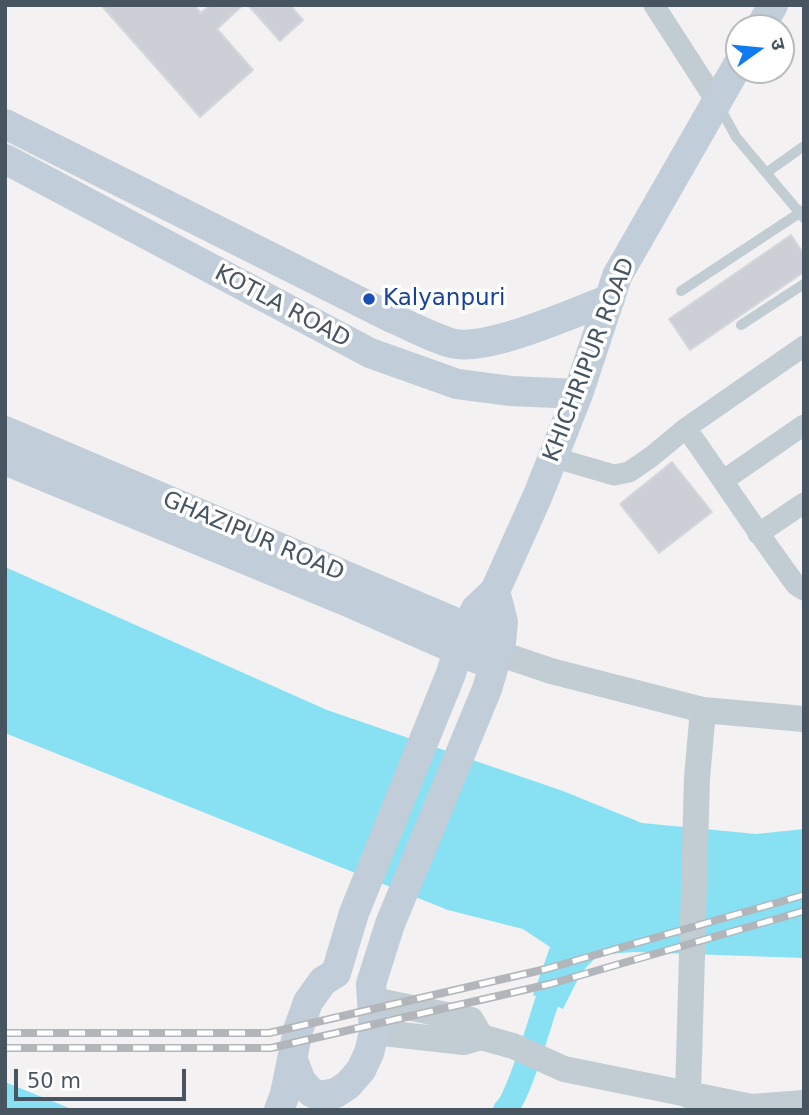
<!DOCTYPE html>
<html>
<head>
<meta charset="utf-8">
<style>
	body { margin:0 }
	#map { position:relative; width:809px; height:1115px; overflow:hidden; background:#f3f1f1; font-family:"DejaVu Sans","Noto Sans Devanagari",sans-serif }
	canvas { display:block }
	.frame { position:absolute; inset:0; border:7px solid #475560; pointer-events:none }
	.north { position:absolute; left:725px; top:14px; width:70px; height:70px; box-sizing:border-box; background:#fff; border:2px solid #b5bbbf; border-radius:50%; rotate:75deg; font-size:19px; font-weight:700; line-height:28px; text-align:center; color:#475560 }
	.north::after { content:''; display:block; margin:auto; width:24px; height:32px; background:#0e7cf0; clip-path:polygon(50% 0,100% 100%,50% 72%,0 100%) }
	.scale { position:absolute; left:14px; top:1069px; width:172px; height:32px; box-sizing:border-box; border:4px solid #475560; border-top:0; padding-left:9px; font-size:21px; line-height:24px; white-space:nowrap; color:#475560; -webkit-text-stroke:5px #fff; paint-order:stroke }
</style>
</head>
<body>
<div id="map">
<canvas width="809" height="1115"></canvas>
<div class="frame"></div>
<div class="north">उ</div>
<div class="scale">50 m</div>
</div>
<script>
const g = document.querySelector('canvas').getContext('2d');
g.lineJoin = 'round';
function fill(path, color) {
  g.fillStyle = color;
  g.fill(path, 'evenodd');
}
function trace(path, color, width, dash) {
  g.strokeStyle = color;
  g.lineWidth = width;
  g.lineCap = dash ? 'butt' : 'round';
  g.setLineDash(dash || []);
  g.stroke(path);
}
function drawText(font, color, halo, rows, align = 'center') {
  g.font = font + ' "DejaVu Sans",sans-serif';
  g.lineWidth = 7;
  g.setLineDash([]);
  g.textBaseline = 'middle';
  g.strokeStyle = halo;
  g.fillStyle = color;
  for (const [text, x, y, turn = 0] of rows) {
    g.save();
    g.translate(x, y);
    g.rotate((+turn || 0) * Math.PI / 180);
    g.textAlign = isNaN(turn) ? turn : align;
    if (halo) g.strokeText(text, 0, 0);
    g.fillText(text, 0, 0);
    g.restore();
  }
}
const water = new Path2D(`
	M5,567l322,143 236,81 79,32 114,11 48,-5v129l-170,-6 -36,3 -17,18 -18,36 -30,-14 17,-48 -27,-18 -75,-19 -443,-177z
	M5,1082l69,28h-69z`);
const canal = new Path2D(`
	M505,1110c14,-13 34,-86 42,-109`);
const building = new Path2D(`
	M101,5h93l7,8 9,-8h33l-26,24 36,41 -53,47z
	M248,5h42l13,15 -23,21z
	M791,235l13,19v18l-114,78 -21,-31z
	M672,462l40,50 -53,41 -39,-49z`);
const service = new Path2D(`
	M719,106l17,31 68,81
	M766,173l38,-27
	M681,291l123,-81
	M741,325l63,-41`);
const minor = new Path2D(`
	M654,5l62,96
	M686,428c37,52 72,106 110,157l8,5
	M552,457l62,18 15,-3 22,-15 35,-29 118,-82
	M724,480l80,-55
	M758,534l46,-31`);
const tertiary = new Path2D(`
	M498,653l53,18 152,39 101,9
	M373,1000l98,20 10,17
	M374,1032l90,10 17,-5 32,9 51,23 188,38 52,-4
	M688,1095l9,-317 6,-68`);
const secondary = new Path2D(`
	M760,28l13,-23
	M5,124l387,194c19,8 39,19 59,25 34,10 124,-31 159,-44
	M5,159l365,194 87,31 54,7 67,3
	M5,431l480,204
	M5,460l343,142 130,57
	M293,1060l8,21 10,11 8,4 17,-3 12,-8 13,-15 8,-17 5,-21 -3,-48 19,-60 97,-235 14,-47 2,-20 -8,-31
	M279,1110l6,-16 13,-64 10,-28 15,-21 13,-8 18,-60 96,-237 16,-48 10,-19 19,-18 43,-96 40,-101 39,-118 122,-213`);
const rail = new Path2D(`
	M5,1033h264l277,-64 258,-74
	M5,1048h266l279,-64 254,-73`);
const markers = [
	[369,299,7,"#1a4fb4"]
];
const transitNames = [
	["Kalyanpuri",383,299]
];
const streetNames = [
	["KOTLA ROAD",282,307,28],
	["KHICHRIPUR ROAD",590,360,-69],
	["GHAZIPUR ROAD",253,537,23]
];
fill(water, '#88e1f2');
trace(canal, '#88e1f2', 24);
fill(building, '#ccd0d6');
trace(building, '#d4d7dc', 2);
trace(service, '#c1ccd3', 10);
trace(minor, '#c1ccd3', 21);
trace(tertiary, '#c1ccd3', 26);
trace(secondary, '#c1cdd8', 30);
trace(rail, '#b2b6bb', 8);
trace(rail, '#fff', 5, [16]);
for (const [x, y, r, color] of markers) {
  const dot = new Path2D();
  dot.arc(x, y, r, 0, 2 * Math.PI);
  g.fillStyle = color;
  g.fill(dot);
  trace(dot, '#fff', 2.5);
}
drawText('23px', '#164399', '#fff', transitNames, 'left');
drawText('23px', '#475560', '#fff', streetNames);
</script>
</body>
</html>
